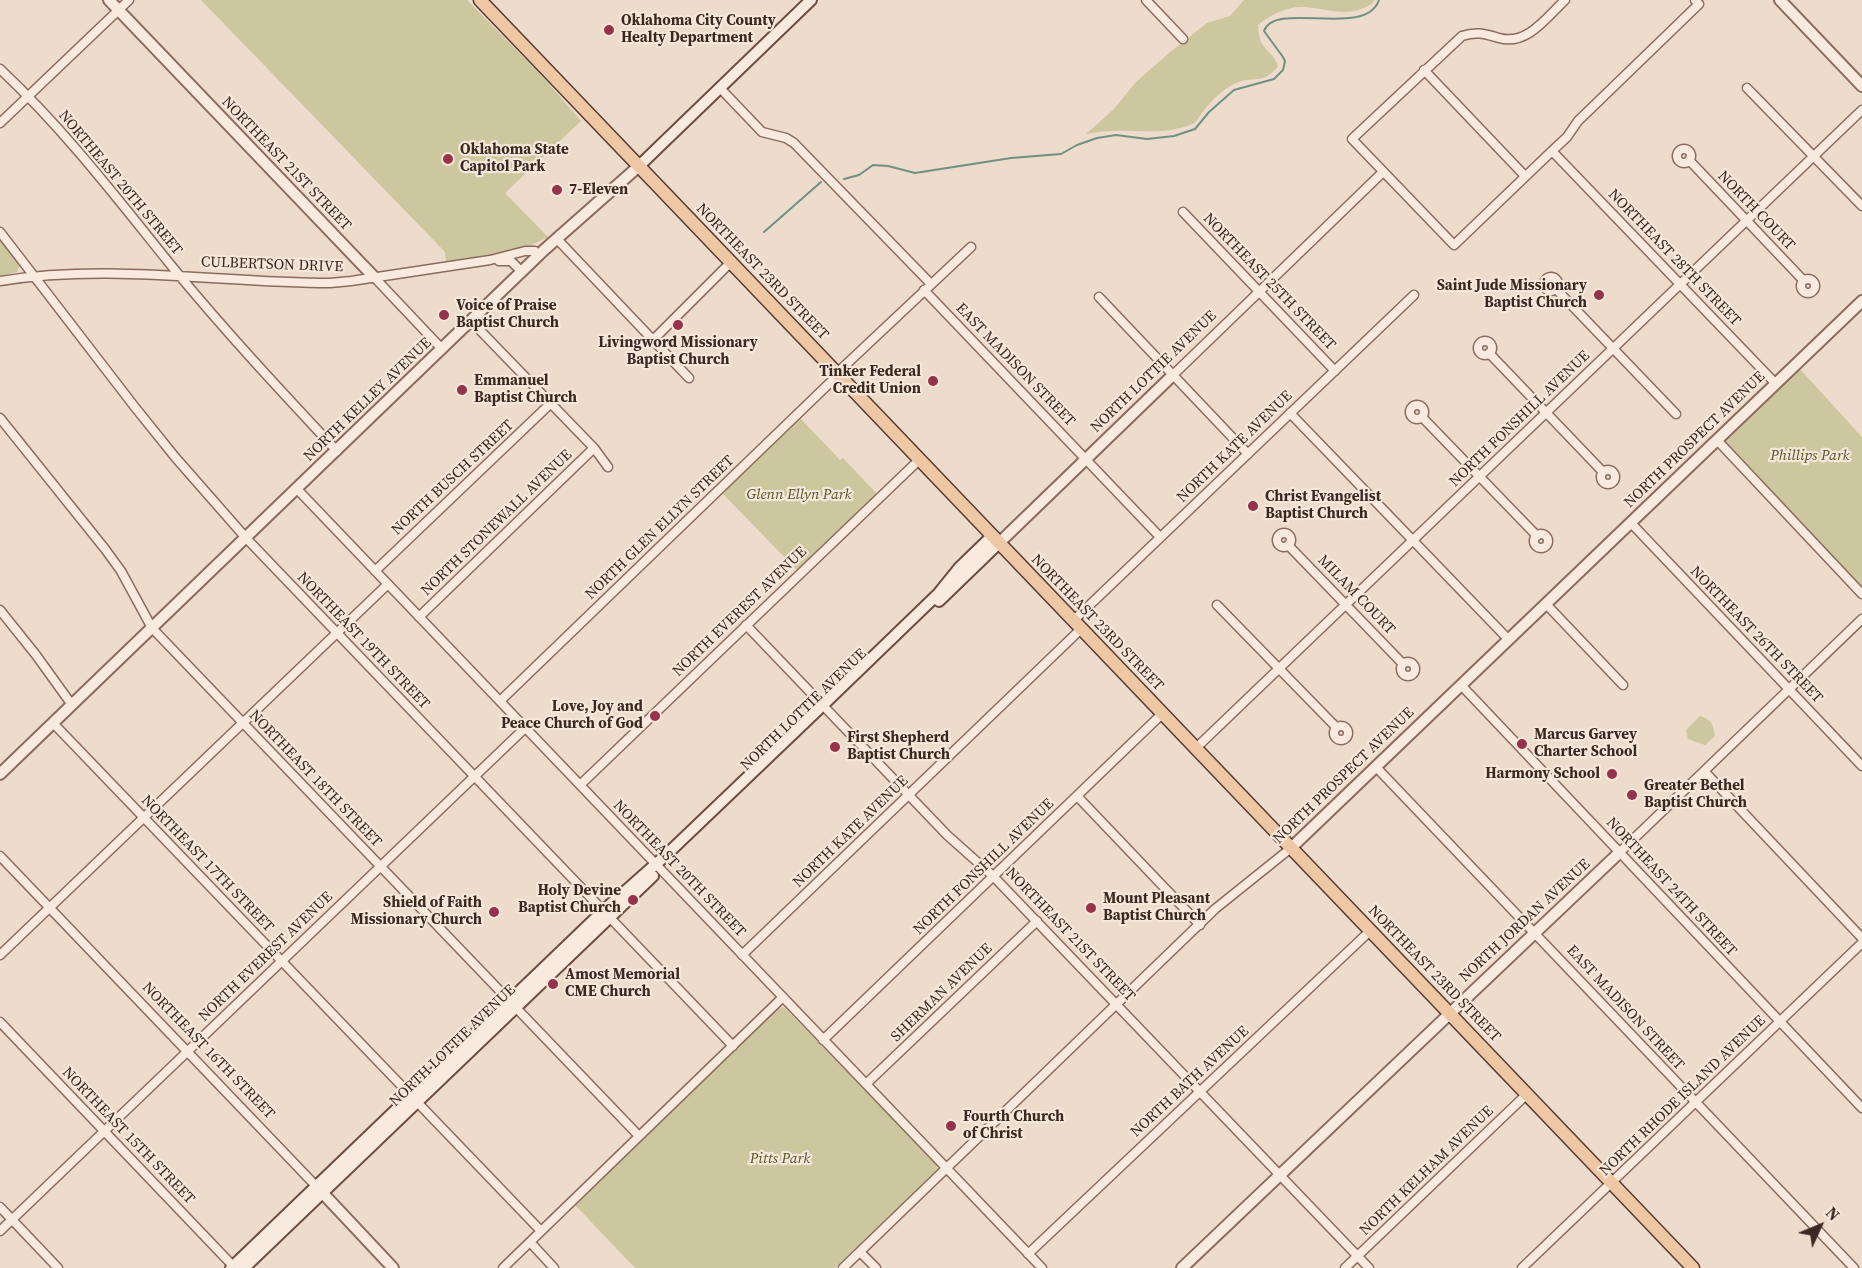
<!DOCTYPE html>
<html>
<head>
<meta charset="utf-8">
<style>
	body { margin:0 }
	#map { position:relative; width:1862px; height:1268px; overflow:hidden; background:#eddbcb; font-family:"Source Serif 4",serif }
	canvas { display:block }
	.north { position:absolute; left:1790px; top:1196px; width:60px; height:60px; -webkit-text-stroke:4px #f5e7da; paint-order:stroke; rotate:46deg; font-size:16px; font-weight:700; line-height:24px; text-align:center; color:#3b2822 }
	.north::after { content:''; display:block; margin:auto; width:21px; height:27px; background:#3b2822; clip-path:polygon(50% 0,100% 100%,50% 72%,0 100%) }
</style>
</head>
<body>
<div id="map">
<canvas width="1862" height="1268"></canvas>
<div class="north">N</div>
</div>
<script>
const g = document.querySelector('canvas').getContext('2d');
g.lineJoin = 'round';
function fill(path, color) {
  g.fillStyle = color;
  g.fill(path, 'evenodd');
}
function trace(path, color, width, dash) {
  g.strokeStyle = color;
  g.lineWidth = width;
  g.lineCap = dash ? 'butt' : 'round';
  g.setLineDash(dash || []);
  g.stroke(path);
}
function drawText(font, color, halo, rows, align = 'center') {
  g.font = font + ' "Source Serif 4",serif';
  g.lineWidth = 4.5;
  g.setLineDash([]);
  g.textBaseline = 'middle';
  g.strokeStyle = halo;
  g.fillStyle = color;
  for (const [text, x, y, turn = 0] of rows) {
    g.save();
    g.translate(x, y);
    g.rotate((+turn || 0) * Math.PI / 180);
    g.textAlign = isNaN(turn) ? turn : align;
    if (halo) g.strokeText(text, 0, 0);
    g.fillText(text, 0, 0);
    g.restore();
  }
}
const green = new Path2D(`
	M201,0h266l75,76 39,45 -76,72 43,44 -24,12 -78,13 -1,-10z
	M1244,0h130l-1,3c-24,16 -42,6 -68,4 -17,-1 -34,7 -47,18 1,7 1,15 5,20 5,8 12,11 15,21 -16,20 -23,9 -42,17 -18,8 -31,25 -41,40 -36,16 -71,2 -109,11l28,-25 22,-27 33,-29 38,-30 23,-7z
	M0,239l20,26 -3,7 -17,4z
	M1799,368l63,69v150l-137,-146 1,-4z
	M800,418l40,42 3,-2 34,36 -79,77 -76,-78z
	M1700,716c12,4 13,8 15,20l-10,9 -17,-6 -2,-9z
	M784,1007l151,156 3,6 -103,99h-200l-60,-63 204,-197z`);
const stream = new Path2D(`
	M844,179l15,-4 14,-10 15,1 27,7 96,-15 50,-4 16,-9 20,-7 19,-3 31,4 27,-3 21,-7 14,-17 25,-22 40,-11 9,-9 2,-9 -2,-4 -19,-26c11,-31 102,8 115,-31
	M764,232l57,-50`);
const minor = new Path2D(`
	M1146,0l37,39
	M1565,0c-18,17 -38,46 -66,38 -14,-4 -22,-7 -37,-2l-110,103 102,106 98,-94 15,-14 11,-16 121,-117 -4,-4
	M0,69c64,60 116,128 170,195 53,65 110,126 167,187
	M1424,70l101,106
	M720,88l42,44 24,6 8,5 137,141
	M1747,88l115,118
	M0,123l129,-123
	M1677 156a7 7 0 1 1 14 0a7 7 0 1 1-14 0Z
	M1552,151l224,233
	M1689,160l114,120
	M1183,212l152,159
	M0,232l134,174 41,51 71,81 487,508
	M557,239l132,139
	M499,261h12l11,11
	M374,277l68,72
	M1544 284a7 7 0 1 1 14 0a7 7 0 1 1-14 0Z
	M1801 286a7 7 0 1 1 14 0a7 7 0 1 1-14 0Z
	M0,281c110,-18 220,2 330,2l21,-2 139,-21 35,-9h10l4,4
	M1556,289l120,125
	M924,290l236,247
	M1099,297l149,157
	M471,321l123,127 14,19
	M653,340l78,-78
	M1478 348a7 7 0 1 1 14 0a7 7 0 1 1-14 0Z
	M1489,353l114,119
	M837,373l134,-126
	M1173,375l210,-203
	M1410 412a7 7 0 1 1 14 0a7 7 0 1 1-14 0Z
	M1290,413l218,226
	M1422,417l115,119
	M0,418l105,131 16,22 31,57 487,508
	M1717,440l145,154
	M1601 477a7 7 0 1 1 14 0a7 7 0 1 1-14 0Z
	M297,489l745,779
	M1631,523l231,243
	M1277 540a7 7 0 1 1 14 0a7 7 0 1 1-14 0Z
	M1534 541a7 7 0 1 1 14 0a7 7 0 1 1-14 0Z
	M1288,545l115,119
	M375,571l175,-167
	M1546,604l77,81
	M1217,605l119,122
	M0,610l36,45 36,50
	M419,617l175,-169
	M1074,620l340,-325
	M746,625l201,210 46,41 376,392
	M1401 669a7 7 0 1 1 14 0a7 7 0 1 1-14 0Z
	M1461,685l401,423
	M500,701l339,-327
	M53,723l488,508
	M1334 733a7 7 0 1 1 14 0a7 7 0 1 1-14 0Z
	M1196,748l666,-638
	M1376,767l478,501
	M1704,771l158,167
	M580,785l340,-326
	M1077,796l123,129
	M1620,852l242,-233
	M0,856l316,330
	M0,955l388,-371
	M742,955l340,-327
	M0,1022l235,246
	M823,1040l340,-327
	M866,1084l171,-163
	M0,1207l58,61
	M0,1231l525,-503
	M530,1242l24,26
	M860,1252l16,16
	M1028,1254l343,-324
	M503,1268l280,-271
	M843,1268l372,-359 76,-61
	M1345,1268l182,-174
	M1522,1268l340,-325`);
const tertiary = new Path2D(`
	M109,0l265,277
	M1780,0l82,86
	M999,543l174,-168
	M0,774l544,-524 95,-84
	M1291,848l571,-547
	M317,1187l76,81
	M1182,1268l438,-416`);
const secondary = new Path2D(`
	M639,166l172,-166
	M939,601l60,-58
	M231,1268l372,-357 62,-55 158,-151 116,-112 21,-26 32,-31
	M244,1268l409,-392`);
const primary = new Path2D(`
	M480,0l1213,1268`);
const markers = [
	[609,30,6,"#963249"],
	[448,159,6,"#963249"],
	[557,190,6,"#963249"],
	[1599,295,6,"#963249"],
	[444,315,6,"#963249"],
	[678,325,6,"#963249"],
	[933,381,6,"#963249"],
	[462,390,6,"#963249"],
	[1253,506,6,"#963249"],
	[655,716,6,"#963249"],
	[1522,744,6,"#963249"],
	[835,747,6,"#963249"],
	[1612,774,6,"#963249"],
	[1632,795,6,"#963249"],
	[633,900,6,"#963249"],
	[1091,908,6,"#963249"],
	[494,912,6,"#963249"],
	[553,984,6,"#963249"],
	[951,1126,6,"#963249"]
];
const poiNames = [
	["Oklahoma City County",621,21],
	["Healty Department",621,38],
	["Oklahoma State",460,150],
	["Capitol Park",460,167],
	["7-Eleven",569,190],
	["Saint Jude Missionary",1587,286,"right"],
	["Baptist Church",1587,303,"right"],
	["Voice of Praise",456,306],
	["Baptist Church",456,323],
	["Livingword Missionary",678,343,"center"],
	["Baptist Church",678,360,"center"],
	["Tinker Federal",921,372,"right"],
	["Credit Union",921,389,"right"],
	["Emmanuel",474,381],
	["Baptist Church",474,398],
	["Christ Evangelist",1265,497],
	["Baptist Church",1265,514],
	["Love, Joy and",643,707,"right"],
	["Peace Church of God",643,724,"right"],
	["Marcus Garvey",1534,735],
	["Charter School",1534,752],
	["First Shepherd",847,738],
	["Baptist Church",847,755],
	["Harmony School",1600,774,"right"],
	["Greater Bethel",1644,786],
	["Baptist Church",1644,803],
	["Holy Devine",621,891,"right"],
	["Baptist Church",621,908,"right"],
	["Mount Pleasant",1103,899],
	["Baptist Church",1103,916],
	["Shield of Faith",482,903,"right"],
	["Missionary Church",482,920,"right"],
	["Amost Memorial",565,975],
	["CME Church",565,992],
	["Fourth Church",963,1117],
	["of Christ",963,1134]
];
const streetNames = [
	["NORTHEAST 21ST STREET",286,164,46],
	["NORTHEAST 20TH STREET",120,183,50],
	["NORTH COURT",1756,211,46],
	["NORTHEAST 28TH STREET",1674,258,46],
	["CULBERTSON DRIVE",272,265,2],
	["NORTHEAST 23RD STREET",762,272,46],
	["NORTHEAST 25TH STREET",1269,282,46],
	["EAST MADISON STREET",1015,365,46],
	["NORTH LOTTIE AVENUE",1154,372,-44],
	["NORTH KELLEY AVENUE",368,400,-44],
	["NORTH FONSHILL AVENUE",1520,419,-44],
	["NORTH PROSPECT AVENUE",1695,440,-44],
	["NORTH KATE AVENUE",1235,447,-44],
	["NORTH BUSCH STREET",453,478,-43],
	["NORTH STONEWALL AVENUE",497,523,-44],
	["NORTH GLEN ELLYN STREET",660,528,-44],
	["MILAM COURT",1356,595,46],
	["NORTH EVEREST AVENUE",740,612,-44],
	["NORTHEAST 23RD STREET",1097,623,46],
	["NORTHEAST 26TH STREET",1756,635,46],
	["NORTHEAST 19TH STREET",363,641,46],
	["NORTH LOTTIE AVENUE",804,710,-44],
	["NORTH PROSPECT AVENUE",1344,776,-44],
	["NORTHEAST 18TH STREET",315,779,46],
	["NORTH KATE AVENUE",851,832,-44],
	["NORTHEAST 17TH STREET",207,864,46],
	["NORTH FONSHILL AVENUE",984,867,-44],
	["NORTHEAST 20TH STREET",679,869,46],
	["NORTHEAST 24TH STREET",1671,887,47],
	["NORTH JORDAN AVENUE",1525,921,-43],
	["NORTHEAST 21ST STREET",1070,935,46],
	["NORTH EVEREST AVENUE",266,957,-44],
	["NORTHEAST 23RD STREET",1434,974,46],
	["SHERMAN AVENUE",942,993,-44],
	["EAST MADISON STREET",1625,1008,47],
	["NORTH LOTTIE AVENUE",453,1046,-44],
	["NORTHEAST 16TH STREET",208,1051,46],
	["NORTH BATH AVENUE",1190,1082,-43],
	["NORTH RHODE ISLAND AVENUE",1683,1096,-44],
	["NORTHEAST 15TH STREET",128,1136,46],
	["NORTH KELHAM AVENUE",1427,1171,-44]
];
const parkNames = [
	["Phillips Park",1810,456],
	["Glenn Ellyn Park",799,495],
	["Pitts Park",780,1159]
];
fill(green, '#ccc79e');
trace(stream, '#719182', 2);
trace(minor, '#8a6c5f', 11);
trace(tertiary, '#8a6c5f', 14);
trace(secondary, '#6c4e42', 14);
trace(primary, '#583c33', 15);
trace(minor, '#f8eade', 8);
trace(tertiary, '#f8eade', 10);
trace(secondary, '#f8eade', 10);
trace(primary, '#eec7a5', 12);
for (const [x, y, r, color] of markers) {
  const dot = new Path2D();
  dot.arc(x, y, r, 0, 2 * Math.PI);
  g.fillStyle = color;
  g.fill(dot);
  trace(dot, '#f5e7da', 2);
}
drawText('bold 15px', '#3b2822', '#f5e7da', poiNames, 'left');
drawText('15px', '#3b2822', '#f5e7da', streetNames);
drawText('italic 15px', '#555729', '#f5e7da', parkNames);
</script>
</body>
</html>
